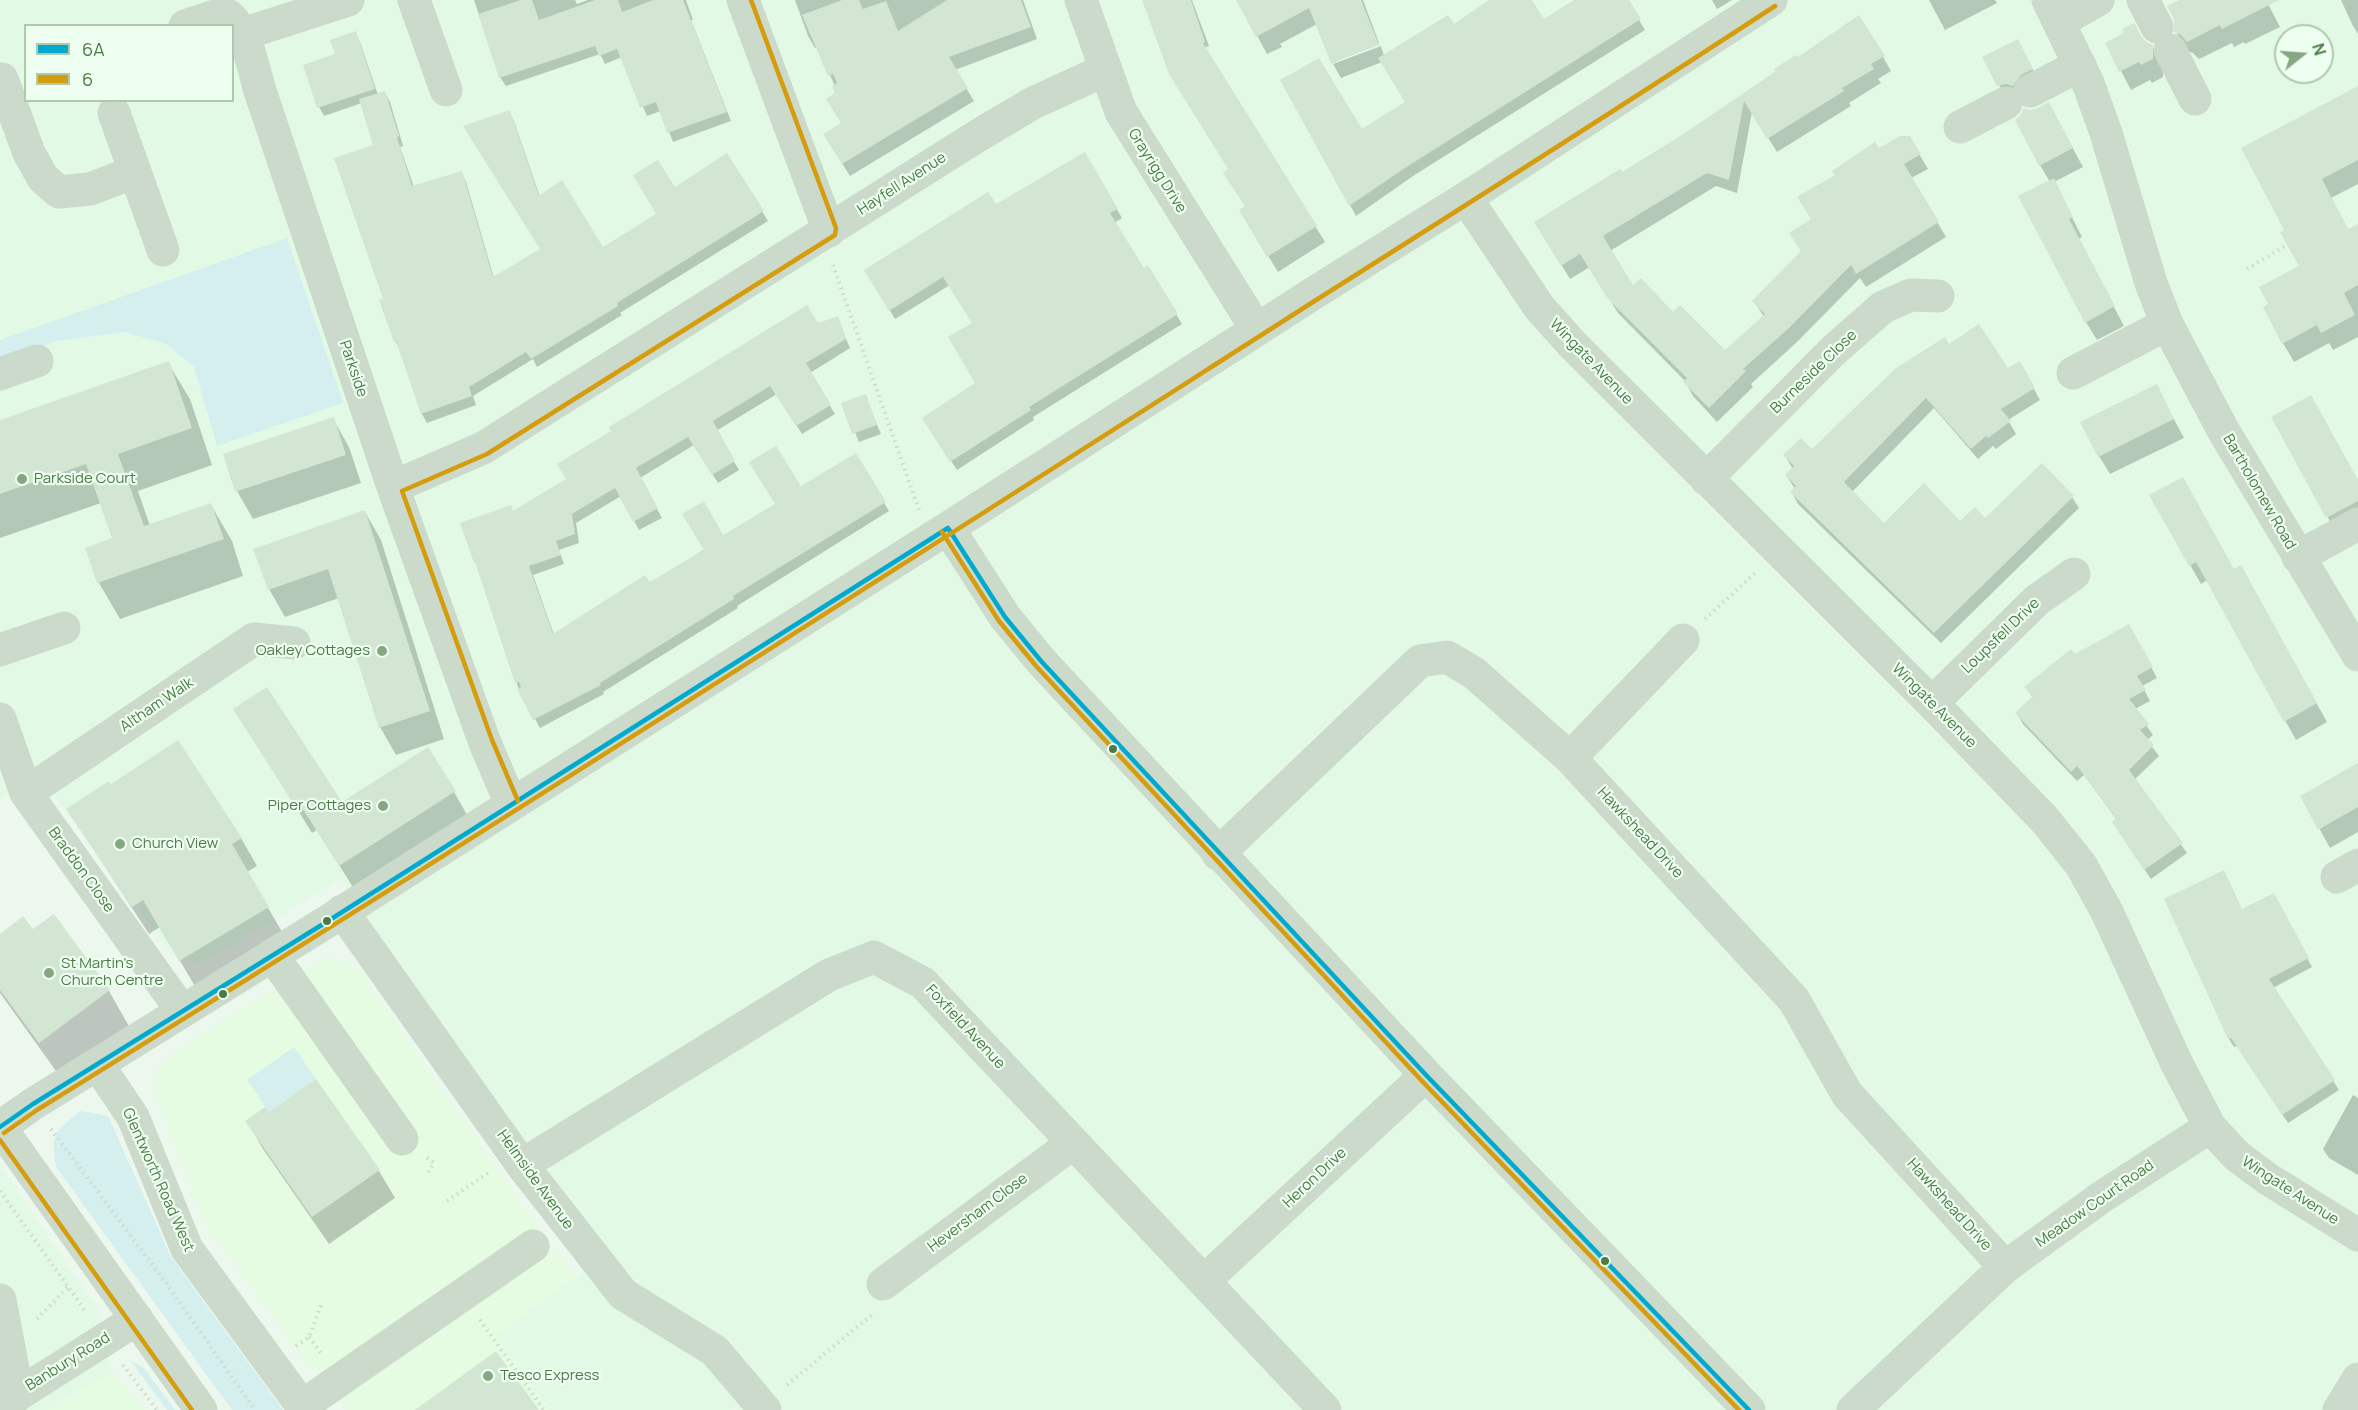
<!DOCTYPE html>
<html>
<head>
<meta charset="utf-8">
<style>
	body { margin:0 }
	#map { position:relative; width:2358px; height:1410px; overflow:hidden; background:#ecf8ee; font-family:Manrope,sans-serif }
	canvas { display:block }
	.legend { position:absolute; left:24px; top:24px; width:210px; height:78px; box-sizing:border-box; background:#eefff1; border:2px solid #aecaad; margin:0; padding:8px 10px; list-style:none; font-size:18px; color:#4d7b48 }
	.legend li { display:flex; align-items:center; gap:12px; height:30px }
	.legend b { width:30px; border:2px solid #aecaad }
	.north { position:absolute; left:2274px; top:24px; width:60px; height:60px; box-sizing:border-box; background:#eefff1; border:2px solid #aecaad; border-radius:50%; rotate:73deg; font-size:16px; font-weight:700; line-height:24px; text-align:center; color:#4d7b48 }
	.north::after { content:''; display:block; margin:auto; width:21px; height:27px; background:#85a782; clip-path:polygon(50% 0,100% 100%,50% 72%,0 100%) }
</style>
</head>
<body>
<div id="map">
<canvas width="2358" height="1410"></canvas>
<ul class="legend">
<li><b style="height:8px;background:#00a9ce"></b>6A</li>
<li><b style="height:8px;background:#d59d0e"></b>6</li>
</ul>
<div class="north">N</div>
</div>
<script>
const g = document.querySelector('canvas').getContext('2d');
g.lineJoin = 'round';
function fill(path, color) {
  g.fillStyle = color;
  g.fill(path, 'evenodd');
}
function trace(path, color, width, dash) {
  g.strokeStyle = color;
  g.lineWidth = width;
  g.lineCap = dash ? 'butt' : 'round';
  g.setLineDash(dash || []);
  g.stroke(path);
}
function drawText(font, color, halo, rows, align = 'center') {
  g.font = font + ' Manrope,sans-serif';
  g.lineWidth = 4.5;
  g.setLineDash([]);
  g.textBaseline = 'middle';
  g.strokeStyle = halo;
  g.fillStyle = color;
  for (const [text, x, y, turn = 0] of rows) {
    g.save();
    g.translate(x, y);
    g.rotate((+turn || 0) * Math.PI / 180);
    g.textAlign = isNaN(turn) ? turn : align;
    if (halo) g.strokeText(text, 0, 0);
    g.fillText(text, 0, 0);
    g.restore();
  }
}
const residential = new Path2D(`
	M0,0h185l1,2 7,-2h2165v1410h-1621l-2,-3 -4,3h-182l-54,-75 109,-79 -264,-377 -135,83h-14l-19,-7 -133,-179 -39,25zM26,26h206v74h-206zM2286,36h36v36h-36z
	M0,1165l98,144 15,63 -67,38h-46z`);
const commercial = new Path2D(`
	M336,957l24,14 165,239 51,66 -80,59 53,75h-201l-41,-46 -103,-143 -52,-136 6,-17 20,-19 139,-87 8,-4z
	M113,1372l33,38h-100l51,-29z`);
const green = new Path2D(`
	M287,238l56,165 -126,43 -23,-79 -29,-24 -41,-11 -67,9 -57,20v-21z
	M294,1047l22,32 -47,33 -22,-32z
	M81,1111l27,5 63,141 112,153h-51l-176,-243c-6,-33 0,-37 25,-56z
	M130,1360l14,8 31,42h-8z`);
const shadow = new Path2D(`
	M474,0h101l2,4 11,-4h98l7,20h-2l40,101 -58,21 -12,-31 -14,5 -25,-59 -17,7 -5,-10 -94,32 -6,-9z
	M795,0h228l14,39 -82,31 19,31 -124,75 -18,-29 11,-23 -8,-38 -18,-39 -2,1 -7,-12z
	M1144,0h48l17,46 -5,2 121,194 -47,30 -28,-46 -4,-19 -16,-37z
	M1238,0h125l16,43 -47,20 -15,-39 -37,20 2,3 -15,7z
	M1492,0h38l14,21 32,-21h51l18,30 -232,146 -57,40 -74,-135 80,50 45,-28 -25,-41 -41,16 -8,-14 48,-18 3,10 69,-30z
	M1712,0h20l-15,9z
	M1929,0h66l2,3 -52,27z
	M2182,0h84l14,27 -35,17 -1,-2 -10,5 -2,-4 -33,16 -6,-6 -6,-2 -11,-19z
	M2341,0h17v34l-5,-8z
	M355,33l5,9 18,53 7,-2 5,9 13,44 -3,1 14,40 47,-14 5,9 28,96 48,-29 -33,-137 5,9 26,76 62,52 56,-34 16,-26 53,-34 41,66 -148,92 2,2 -85,52 -4,-8 -60,37 3,9 -49,18 -5,-9 -21,-64 -6,-9 -10,-41 -10,-154 -13,-43 -38,13 -5,-9 18,-52z
	M2107,44l45,2 11,19v12l-11,6 -2,-3 -19,10z
	M1883,57l8,14 -13,8 3,4 -32,20 2,3 -74,46 -25,-40 -15,81 -21,-7 -106,65 23,37 40,26 52,38 39,-35 -10,-16 48,-49 10,-32 66,-70 31,-13 19,32 -17,9 35,59 -80,50 -6,-9 -63,64 -46,42 2,3 -36,35 -24,-26 -8,-15 -67,-68 -28,-46 -20,12 -26,-43 77,-62 62,-37 114,-78z
	M1984,58l44,2 14,28 -32,16z
	M2358,88v96l-27,14 18,33 9,-5v111l-25,13 -4,-7 -35,19 -11,-19 -13,-39 31,-37 -15,-36z
	M2059,123l24,44 -29,15 28,55 -4,2 46,87 -27,14 -11,-18 -36,-140 -10,-17z
	M1084,154l38,64 -8,5 30,47 4,-3 34,57 -149,93 1,3 -77,50 -28,-43 48,-43 -3,-60 -24,-39 -55,34 -29,-49 130,-64z
	M837,318l13,30 -40,25 25,41 -33,20 -25,-40 -61,37 23,39 -21,13 -24,-38 -54,33 22,40 -23,12 -18,-34 -45,27 3,20 -20,7 5,14 -31,11 21,60 95,-51 207,-129 33,56 -152,95 1,2 -135,84 1,2 -64,34 -21,-38 -40,-120 -17,-46 51,-12 304,-187z
	M1948,346l59,24 12,-7 21,37 -32,20 8,14 -20,15 -3,-3 -15,13 -44,-51 -82,84 32,33 76,-2 25,-3 87,-23 7,11 -138,135 -143,-139 -6,-11 3,-4 -9,-14 7,-6 -8,-13 27,-5z
	M168,363l22,36 22,66 -74,26 12,35 61,-21 21,36 11,35 -123,43 -21,-36 -12,-34 27,-10 -13,-36 -101,35v-116z
	M2156,386l28,52 -74,36 -11,-18z
	M865,396l16,38 -22,8 -16,-38z
	M2273,417l85,66v42l-20,11z
	M333,419l16,28 12,36 -108,36 -16,-28z
	M2151,496l100,89 76,137 -31,18 -89,-160 -6,4z
	M365,512l16,28 63,199 -48,16 -16,-28 -41,-129 -54,19 -16,-28z
	M2129,626l28,52 -15,8 8,15 -15,8 18,26 -6,5 12,16 -25,24 53,73 -36,26 -32,-47 -2,-12 -33,-45 -7,6 -54,-57 -6,-10 16,-16 -7,-11 49,-31z
	M235,709l106,95 113,-12 16,28 -114,72 -39,-62 -5,3z
	M2358,765v67l-28,16 -28,-51z
	M68,810l173,28 16,28 -10,6 37,63 -88,53 -36,-61 -11,7z
	M2166,900l77,11 35,-8 34,64 -39,21 66,102 -51,33 -50,-77 -4,1 -5,-8z
	M53,916l56,75 21,37 -69,50 -61,-85v-58l33,-4z
	M2353,1095l5,3v77l-29,-17 -6,-9z
	M268,1114l111,57 16,27 -66,46 -66,-95 -16,-28z`);
const building = new Path2D(`
	M521,0h11l7,20 56,-20h23l4,12 31,-12h30l44,112 -60,21 -11,-31 -16,6 -23,-59 -18,7 -4,-10 -96,32 -21,-64z
	M842,0h17l4,9 23,-8 12,30 49,-31h74l10,27 -82,30 19,31 -126,76 -19,-30 18,-11 -15,-24 9,-6 -3,-7 5,-3 -4,-9 -5,2 -26,-61z
	M1142,0h49l14,42 -2,1 114,183 -50,31 -28,-47 6,-4 -22,-33 5,-4 -59,-95z
	M1236,0h125l18,45 -48,18 -22,-55 -53,29z
	M1489,0h43l12,19 30,-19h55l12,19 -233,147 -59,40 -69,-126 39,-22 43,71 43,-27 -27,-44 70,-43 6,9z
	M2179,0h100l-57,29 -2,-4 -33,17 -6,-7 -7,-3v-13l-7,-13z
	M1859,15l26,41 -14,8 3,5 -32,19 2,3 -77,48 -23,-38 -15,79 -22,-7 -104,63 30,49 8,-7 32,34 7,-7 45,45 40,-36 -13,-13 49,-50 -12,-18 22,-14 -14,-22 38,-22 -3,-4 43,-29 4,6 21,-12h10l11,18 -17,10 35,58 -83,52 -5,-9 -62,63 -46,41 3,2 -37,37 -26,-26 4,-4 -79,-79 -28,-45 -19,12 -27,-44 86,-53 2,3 60,-37 94,-64 -2,-2 22,-14 2,2z
	M2134,23l7,13 5,6 7,3v14l-12,6 -2,-3 -20,10 -14,-29 19,-10 -2,-4z
	M356,31l19,58 -58,19 -14,-43 32,-11 -5,-14z
	M2018,39l15,30 -12,6 -8,11 -7,-2 -9,2 -15,-29z
	M2358,86v74l-36,19 26,50 10,-5v61l-14,8 11,22 -34,18 -4,-8 -35,19 -19,-37 5,-3 -9,-17 40,-21 -19,-34 4,-2 -43,-82z
	M385,91l14,45 -2,2 15,48 50,-15 31,106 47,-28 -77,-123 47,-16 29,86 23,-16 41,67 53,-33 -23,-39 25,-15 17,27 52,-34 37,58 -147,92 1,3 -87,53 -5,-7 -57,35 3,9 -51,18 -25,-73 -2,1 -15,-42 4,-1 -49,-141 39,-13 -14,-46z
	M2049,102l24,46 -34,18 -24,-46 6,-6 2,-6 7,2 8,-2z
	M1085,152l33,57 -8,4 34,55 4,-3 30,49 -149,93 2,3 -81,52 -28,-44 53,-35 -27,-46 24,-14 -29,-46 -54,34 -25,-41 124,-78 8,12z
	M2054,178l19,39 -4,2 46,87 -30,17 -67,-127z
	M807,305l11,18 20,-7 8,23 -40,24 25,42 -35,21 -26,-40 -57,35 22,40 -23,14 -24,-38 -52,31 22,40 -25,14 -18,-34 -43,26 3,20 -19,7 5,14 -32,11 24,68 92,-59 5,7 54,-32 -22,-36 22,-13 19,34 52,-31 -26,-42 27,-16 25,40 55,-33 30,49 -153,94 1,3 -134,84 1,2 -68,35 -16,-31 4,-2 -2,-5 -4,1 -40,-121 -1,1 -14,-40 51,-18 2,6 53,-32 -9,-15 54,-33 -2,-4z
	M1979,324l29,44 12,-7 15,27 -34,21 10,12 -23,17 -2,-2 -15,13 -45,-51 -82,84 40,41 40,-40 36,38 15,-14 10,11 57,-55 32,33 -140,137 -144,-141 6,-6 -11,-11 9,-9 -11,-11 18,-17 11,11 83,-80 50,-32 4,7z
	M169,361l23,67 -74,26 26,72 67,-23 13,36 -127,44 -12,-35 27,-10 -26,-74 -86,30v-74z
	M2157,384l17,35 -76,38 -18,-35z
	M866,394l11,31 -25,9 -11,-31z
	M2311,395l47,85v21l-32,17 -55,-101z
	M334,417l12,38 -111,37 -12,-38z
	M2183,477l51,92 7,-4 76,138 -33,19 -88,-160 -7,4 -40,-71z
	M365,510l65,201 -51,17 -51,-159 -60,21 -15,-41z
	M2129,624l24,43 -16,9 9,14 -17,9 20,25 -9,6 14,15 -25,25 54,73 -39,27 -32,-48 4,-4 -39,-52 -6,6 -56,-59 18,-17 -9,-9 47,-38 4,5z
	M267,687l75,115 86,-55 28,44 -117,75 -40,-63 -4,3 -62,-97z
	M178,740l64,98 -10,6 37,63 -90,54 -36,-61 -11,7 -66,-98 43,-28 2,3z
	M2358,763v44l-40,23 -18,-34z
	M2224,870l18,39 32,-16 35,65 -40,21 66,101 -53,35 -51,-77 -3,1 -64,-140z
	M54,914l56,76 -71,53 -39,-53v-56l23,-18 10,13z
	M316,1079l64,91 -68,47 -67,-96 20,-14 4,5z
	M496,1351l43,59h-124z`);
const path = new Path2D(`
	M833,265l86,245
	M2247,269l40,-24
	M1705,619l50,-46
	M51,1129l115,154 89,127
	M427,1158l7,5 -6,10
	M0,1191l86,121
	M447,1201l41,-28
	M37,1319l31,-32
	M480,1320l64,90
	M309,1337l12,16
	M296,1346l13,-9 13,-34
	M123,1365l34,45
	M787,1385l87,-72`);
const minor = new Path2D(`
	M414,0l32,90
	M743,0l86,231
	M1081,0l40,112 136,218
	M2048,0l40,83 18,50 45,150 16,41 56,106 135,225
	M2143,0l14,27
	M2059,22l39,-22
	M185,26l30,-10h14c20,19 24,53 32,78l132,393 92,256 26,61
	M243,34l105,-34
	M2170,50l25,49
	M2,79l27,74 14,25 16,14 31,-3 45,-17
	M2030,91l50,-26
	M114,113l49,137
	M1960,127l46,-24
	M1466,198l73,109 33,37 360,359 113,117 36,45 26,47 70,152 33,63 27,29 31,23 90,56
	M2073,373l94,-49
	M0,374l37,-13
	M1706,479l128,-129 49,-43 28,-12 27,1
	M393,487l90,-39 496,-313 54,-32 72,-33
	M948,528l57,89 36,44 385,414 323,335
	M2298,557l60,-33
	M0,650l64,-22
	M1932,703l105,-103 37,-26
	M0,719l26,74 156,218
	M1570,758l113,-118
	M26,793l228,-154 40,4
	M1218,854l202,-193 27,-4 27,16 96,85 224,242 53,94 158,173
	M2337,877l21,-12
	M342,911l180,254 101,129 92,57 50,59
	M272,955l130,184
	M98,1065l35,52 54,132 118,161
	M0,1127l33,-23 295,-183 620,-393 366,-235 152,-95 305,-198
	M0,1127l201,283
	M522,1165l307,-190 45,-18 49,26 402,427
	M1204,1281l222,-206
	M883,1284l190,-141
	M0,1300l18,95
	M0,1406l137,-87
	M302,1406l231,-160
	M1853,1410l152,-143 98,-71 107,-69
	M2339,1410l19,-31`);
const bus1 = new Path2D(`
	M948,528l57,89 36,44 385,414 323,335
	M0,1127l33,-23 295,-183 620,-393`);
const bus2 = new Path2D(`
	M942,532l57,89 37,45 385,414 318,330
	M518,801l-26,-61 -90,-249 85,-37 348,-219 1,-7 -85,-228
	M4,1133l33,-23c428,-265 852,-537 1276,-808 155,-98 309,-196 462,-296
	M0,1140l192,270`);
const markers = [
	[22,479,6,"#85a782"],
	[382,651,6,"#85a782"],
	[1113,749,5,"#4d7b48"],
	[383,806,6,"#85a782"],
	[120,844,6,"#85a782"],
	[327,921,5,"#4d7b48"],
	[49,973,6,"#85a782"],
	[223,994,5,"#4d7b48"],
	[1605,1261,5,"#4d7b48"],
	[488,1376,6,"#85a782"]
];
const streetNames = [
	["Grayrigg Drive",1157,171,58],
	["Hayfell Avenue",902,184,-33],
	["Wingate Avenue",1591,362,46],
	["Parkside",353,369,71],
	["Burneside Close",1814,372,-44],
	["Bartholomew Road",2259,492,60],
	["Loupsfell Drive",2001,636,-44],
	["Altham Walk",157,705,-34],
	["Wingate Avenue",1934,706,45],
	["Hawkshead Drive",1640,833,47],
	["Braddon Close",81,870,54],
	["Foxfield Avenue",965,1027,47],
	["Heron Drive",1315,1178,-43],
	["Glentworth Road West",158,1180,66],
	["Helmside Avenue",535,1180,54],
	["Wingate Avenue",2290,1191,33],
	["Meadow Court Road",2095,1204,-35],
	["Hawkshead Drive",1949,1205,48],
	["Heversham Close",978,1213,-37],
	["Banbury Road",68,1362,-32]
];
const poiNames = [
	["Parkside Court",34,479],
	["Oakley Cottages",370,651,"right"],
	["Piper Cottages",371,806,"right"],
	["Church View",132,844],
	["St Martin's",61,964],
	["Church Centre",61,981],
	["Tesco Express",500,1376]
];
fill(residential, '#e2fae5');
fill(commercial, '#e5fce2');
fill(green, '#d5efee');
fill(shadow, '#0003');
fill(building, '#d3e5d3');
trace(path, '#ccdacb', 4, [1.5, 4.5]);
trace(minor, '#cbdaca', 33);
trace(bus1, '#00a9ce', 4.5);
trace(bus2, '#d59d0e', 4.5);
for (const [x, y, r, color] of markers) {
  const dot = new Path2D();
  dot.arc(x, y, r, 0, 2 * Math.PI);
  g.fillStyle = color;
  g.fill(dot);
  trace(dot, '#eefff1', 2);
}
drawText('15px', '#4d7b48', '#eefff1', streetNames);
drawText('15px', '#4d7b48', '#eefff1', poiNames, 'left');
</script>
</body>
</html>
